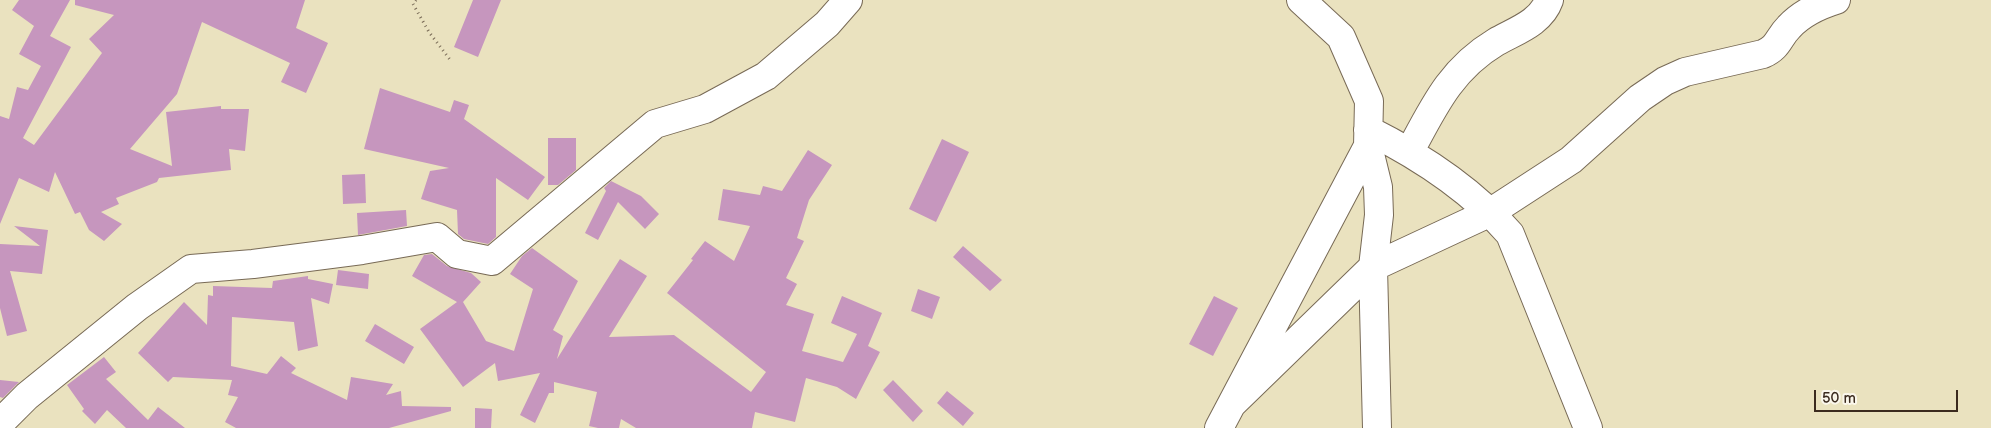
<!DOCTYPE html>
<html>
<head>
<meta charset="utf-8">
<style>
	body { margin:0 }
	#map { position:relative; width:1991px; height:428px; overflow:hidden; background:#eae2bf; font-family:"Balsamiq Sans",sans-serif }
	canvas { display:block }
	.scale { position:absolute; left:1814px; top:390px; width:144px; height:22px; box-sizing:border-box; border:2px solid #3b2a1e; border-top:0; padding-left:6px; font-size:15px; line-height:18px; white-space:nowrap; color:#3b2a1e; -webkit-text-stroke:4px #fbf7ec; paint-order:stroke }
</style>
</head>
<body>
<div id="map">
<canvas width="1991" height="428"></canvas>
<div class="scale">50 m</div>
</div>
<script>
const g = document.querySelector('canvas').getContext('2d');
g.lineJoin = 'round';
function fill(path, color) {
  g.fillStyle = color;
  g.fill(path, 'evenodd');
}
function trace(path, color, width, dash) {
  g.strokeStyle = color;
  g.lineWidth = width;
  g.lineCap = dash ? 'butt' : 'round';
  g.setLineDash(dash || []);
  g.stroke(path);
}
const building = new Path2D(`
	M19,0h51l-20,36 21,11 -48,91 11,7 68,-92 -13,-14 25,-24 -39,-10v-5h230l-9,28 32,15 -22,50 -25,-11 9,-19 -88,-41 -25,72 -47,55 42,17 -6,-54 55,-6v3h28l-4,42 -16,-2 2,21 -72,8 -2,4 -41,16 3,6 -18,8 21,12 -18,17 -15,-11 -9,-18 -5,2 -20,-42 -6,20 -30,-14 -19,46v-108l9,3 8,-32 11,3 13,-24 -22,-12 15,-28 -22,-16z
	M473,0h28l-23,57 -24,-10z
	M380,88l70,24 4,-12 15,5 -5,14 81,58 -17,23 -32,-22v59l-8,7 -24,-5 -6,-5 -1,-24 -36,-11 9,-28 19,-3 -85,-19z
	M548,138h28v32l-18,15h-10z
	M942,139l27,13 -33,70 -27,-13z
	M808,150l24,15 -23,35 -12,38 7,3 -18,37 11,6 -11,21 28,9 -12,37 41,11 14,-28 -26,-11 11,-27 40,17 -14,33 12,6 -24,47 -19,-12 -31,-9 -11,44 -40,-10 -3,16h-116l-15,-9 -2,9h-21l-9,-2 8,-34 -43,-10v11h-5l-14,30 -15,-8 20,-42 -42,8 -3,-18 -32,24 -43,-58 37,-27 -45,-26 12,-21 8,-1 15,12 24,7 10,9 -18,20 23,39 28,10 19,-62 -23,-15 12,-18 10,-8 46,33 -25,49 10,6 -6,23 63,-100 27,17 -38,61 65,-2 77,57 15,-20 -99,-79 26,-33 -2,-1 14,-18 29,20 16,-35 -32,-6 5,-31 37,6 3,-9 19,5z
	M365,174l1,29 -23,1 -1,-29z
	M611,181l30,15 18,18 -14,15 -27,-27 -20,38 -13,-7 21,-42 -2,-3z
	M406,210l1,16 -49,9 -1,-22z
	M14,226l34,4 -6,44 -32,-3 17,60 -20,5 -7,-28v-64l40,2z
	M963,246l39,34 -12,11 -37,-34z
	M338,270l31,4 -1,15 -32,-4z
	M308,276v3l25,5 -4,20 -18,-6 7,48 -20,5 -4,-29 -62,-5 -1,49 36,8 14,-18 15,12 -5,5 56,27 4,-23 42,7 -7,11 15,-4 1,15 49,1v4l-62,17h-153l-11,-6 13,-25 -10,-2 4,-15 -59,-3 -5,5 -30,-29 46,-51 23,23 1,-30 5,1v-10l59,2 1,-7z
	M918,289l22,8 -8,22 -21,-8z
	M1214,296l24,12 -25,48 -24,-12z
	M375,324l39,23 -10,17 -39,-23z
	M104,357l12,15 -10,7 42,41 10,-13 27,21h-59l-19,-18 -12,14 -13,-13 2,-2 -17,-24z
	M0,380l19,2 -16,16 -3,-1z
	M893,380l30,31 -10,11 -30,-32z
	M947,391l27,22 -11,13 -26,-23z
	M475,408l17,1 -1,19h-16z`);
const path = new Path2D(`
	M416,0l-3,4 16,28 22,29`);
const minor = new Path2D(`
	M1368,130c52,26 104,60 142,104l78,194
	M1368,146l10,41 1,28 -6,52 4,161
	M1410,151c24,-45 41,-82 86,-109 19,-11 45,-19 53,-42
	M1233,403l140,-136 118,-55 80,-52 69,-62 25,-17 20,-9 78,-18c16,-7 15,-16 26,-27 12,-13 31,-22 47,-27
	M0,423l27,-27 110,-89 54,-38 62,-5 109,-14 75,-13 20,17 35,7 163,-137 50,-15 61,-33 61,-52 21,-24
	M1219,428l149,-282 1,-45 -28,-64 -40,-37`);
fill(building, '#c696be');
trace(minor, '#786a56', 30);
trace(path, '#786a56', 3, [1, 4]);
trace(minor, '#fff', 28);
</script>
</body>
</html>
